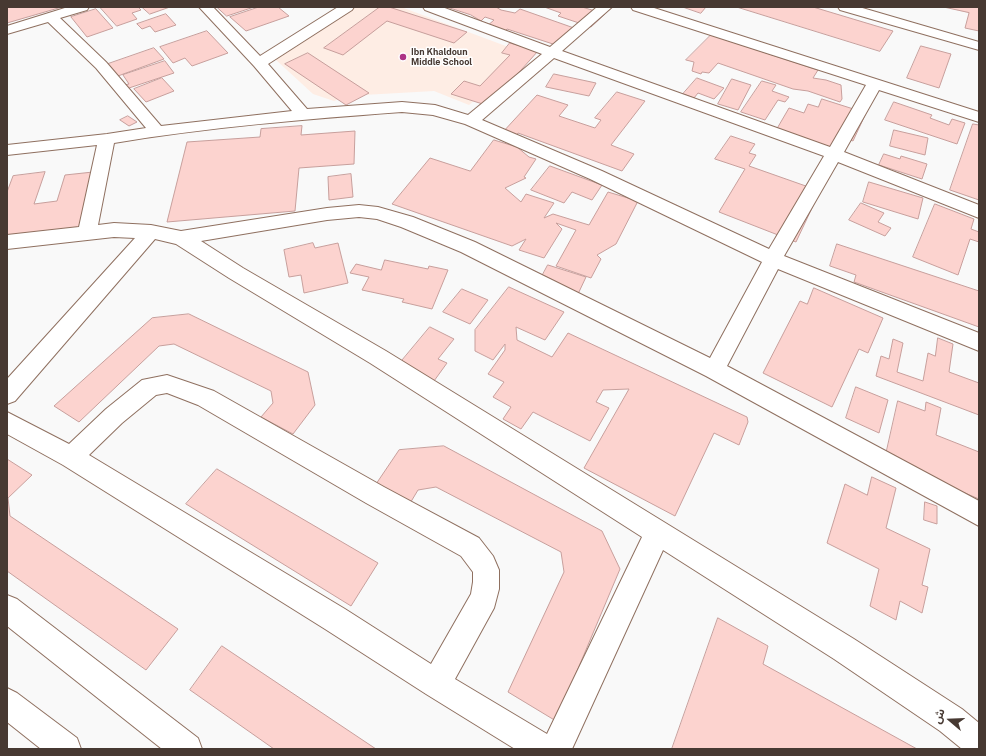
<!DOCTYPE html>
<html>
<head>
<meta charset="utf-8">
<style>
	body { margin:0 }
	#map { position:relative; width:986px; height:756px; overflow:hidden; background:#f9f9f9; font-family:"Public Sans","Noto Sans Arabic",sans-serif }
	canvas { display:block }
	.frame { position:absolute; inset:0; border:8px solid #473932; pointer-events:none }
	.north { position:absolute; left:930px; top:700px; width:40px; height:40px; -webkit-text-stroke:3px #fff; paint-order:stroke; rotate:289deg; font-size:11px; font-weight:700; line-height:16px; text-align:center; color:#473932 }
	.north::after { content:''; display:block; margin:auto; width:14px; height:18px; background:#473932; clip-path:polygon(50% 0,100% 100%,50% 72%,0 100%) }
</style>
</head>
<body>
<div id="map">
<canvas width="986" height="756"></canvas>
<div class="frame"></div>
<div class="north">ش</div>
</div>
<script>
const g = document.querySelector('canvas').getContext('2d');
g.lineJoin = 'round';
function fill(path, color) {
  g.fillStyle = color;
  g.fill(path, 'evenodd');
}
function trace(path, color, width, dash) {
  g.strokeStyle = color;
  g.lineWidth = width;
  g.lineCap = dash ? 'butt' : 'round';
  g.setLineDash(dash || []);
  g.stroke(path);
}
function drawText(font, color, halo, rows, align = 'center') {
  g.font = font + ' "Public Sans",sans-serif';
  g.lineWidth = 3;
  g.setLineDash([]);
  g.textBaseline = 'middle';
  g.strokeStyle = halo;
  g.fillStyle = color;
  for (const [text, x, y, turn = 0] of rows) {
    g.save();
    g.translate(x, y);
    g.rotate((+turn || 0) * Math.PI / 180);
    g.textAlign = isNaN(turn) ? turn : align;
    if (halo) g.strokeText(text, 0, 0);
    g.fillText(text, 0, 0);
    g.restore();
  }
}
const built = new Path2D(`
	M356,7h45l129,48 -61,50 -35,-14 -88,5 -12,5 -21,-7 -38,-35z`);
const building = new Path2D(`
	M7,7h55l-55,16z
	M100,7h38l3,3 -9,3 5,6 -20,7z
	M142,7h28l-20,7z
	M217,7h37l-27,9z
	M259,7h19l11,9 -43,15 -16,-14z
	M380,7h9l78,25 -13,11 -67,-22 -44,34 -19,-7z
	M447,7h49l5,3 14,3 5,-4 54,19 -18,17 -49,-16 -4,4 -17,-6 8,-7 -9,-3 -4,4 -10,-6z
	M548,7h34l23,7 -14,13 -33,-11 3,-3 -14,-5z
	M683,7h23l-5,6z
	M737,7h76l80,24 -13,20z
	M944,7h35v24l-14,-3 4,-15z
	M96,9l17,19 -26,9 -16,-20z
	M166,14l10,11 -21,7 -5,-6 -8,3 -5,-5z
	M207,31l21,22 -36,13 -7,-8 -12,5 -13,-16z
	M711,35l107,35 -5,8 13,2 15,5 1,14 -2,3 -32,-11 -15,-2 -75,-26 -9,10 -7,-1 -1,2 -9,-3 2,-9 -8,-2z
	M510,43l28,8 -49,55 -38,-12 13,-13 16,5 30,-31 -8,-2z
	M921,46l30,8 -12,34 -32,-10z
	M154,48l10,11 -46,17 -10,-12z
	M308,53l61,40 -23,12 -61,-41z
	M165,61l9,12 -48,16 -2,-4 5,-1 -6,-9z
	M554,74l42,9 -7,13 -43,-9z
	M162,78l12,13 -28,11 -12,-13z
	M697,78l27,10 -10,11 -16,-6 -4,5 -11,-4z
	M732,79l19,6 -13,25 -20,-6z
	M762,81l14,4 -4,6 17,6 -4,5 -7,-2 -13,20 -24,-8z
	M617,92l28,9 -34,44 23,9 -12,17 -104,-38 -4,5 -12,-5 35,-38 31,10 -9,11 36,12 6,-8 -6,-2z
	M822,99l44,14 -13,28 -8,-3 -7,15 -63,-21 14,-24 15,5 4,-9 10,3z
	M894,102l38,13 -2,3 19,7 3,-6 13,4 -8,21 -72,-24z
	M128,116l9,6 -8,4 -9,-6z
	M973,124l6,1v75l-29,-10z
	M302,126l-1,9 54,-4 -1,33 -55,4 -4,43 -128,11 20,-80 73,-5 1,-8z
	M894,130l34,8 -3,17 -35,-9z
	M731,136l24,8 -6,9 7,2 -7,11 71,25 -24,51 -77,-30 26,-43 -30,-10z
	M494,140l23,7 12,10 7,2 -12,18 2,1 -21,10 16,14 5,-8 28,9 -10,15 9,-4 36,11 19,-33 30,9 -22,43 -19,11 4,4 -10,19 -35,-12 20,-36 -20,-7 6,6 -18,29 -25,-8 7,-11 -14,7 -120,-42 38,-46 40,13z
	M884,154l16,5 1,-3 26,8 -5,15 -43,-14z
	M550,166l52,19 -10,15 -20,-8 -8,11 -33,-13z
	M45,172l-11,32 23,-3 8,-26 28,-3 -9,63 -77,9v-52l6,-16z
	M351,174l2,23 -24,3 -1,-23z
	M869,182l54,16 -5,21 -55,-17z
	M861,203l23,10 -6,9 13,6 -6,8 -36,-16z
	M935,204l39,15 -3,10 8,3v10l-9,-3 -12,36 -45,-18z
	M313,243l2,5 23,-5 10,40 -44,10 -3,-18 -12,2 -5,-27z
	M837,244l142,47v36l-125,-45 2,-7 -26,-9z
	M385,260l43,9 1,-3 19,4 -16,39 -30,-7 2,-3 -42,-9 7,-13 -19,-4 6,-9 25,6z
	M548,265l38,12 -8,17 -38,-14z
	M509,287l55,25 -19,28 -29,-13 1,13 35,17 16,-24 179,84 1,5 -9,23 -25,-12 -39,83 -91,-48 45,-79 -26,1 -7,12 13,6 -19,33 -57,-29 -12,17 -18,-10 8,-12 -18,-10 11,-15 -16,-8 17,-24v-6l-12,16 -18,-9v-21z
	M814,288l69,30 -15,35 -9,-4 -27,58 -69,-34 37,-72 7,3z
	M462,289l26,11 -18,24 -27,-12z
	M189,314l119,58 7,33 -22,29 -32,-17 12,-14 -2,-12 -97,-47 -15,2 -80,76 -25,-16 98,-88z
	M430,327l24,12 -16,20 9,4 -13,18 -34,-18z
	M938,338l15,6 -4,28 30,11v32l-103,-39 5,-20 8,3 4,-20 10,4 -6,29 26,9 5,-28 7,3z
	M856,387l32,13 -9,33 -33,-15z
	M898,401l27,10 1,-9 15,6 -5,27 43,17v47l-94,-40z
	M444,446l158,85 18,38 -64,152 -48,-29 56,-120 -3,-20 -125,-65 -18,3 -9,15 -35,-18 25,-37z
	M7,459l25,16 -24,23 2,18 168,113 -32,41 -139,-99z
	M217,469l161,94 -27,43 -165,-102z
	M872,477l24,11 -10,40 44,21 -8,36 6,2 -6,26 -22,-12 -4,19 -26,-14 9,-37 -52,-26 18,-59 22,11z
	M925,502l12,4v18l-13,-4z
	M718,618l50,28 -5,18 154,85h-245z
	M222,646l154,103h-102l-84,-59z`);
const minor = new Path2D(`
	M68,7h21l-2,3 -27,8 46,44 55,64 131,-15 -38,-45 -55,-59h14l47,49 78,-49h16l-2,3 -84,54 39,45 95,-7 33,3 33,10 74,-61 -117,-44 -2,-3h19l108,40 47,-40h15l-50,44 268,96 36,-62 -233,-75 -2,-3h20l328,105v10l-100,-32 -35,62 135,53v13l-141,-56 -54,94 195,77v18l-201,-82 -51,97 252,135v25l-273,-150 -245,-124 -60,-25 -24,-8 -18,-2 -32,3 -126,21 42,27 143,83 468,288 108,70 17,14v26h-17l-22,-18 -106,-72 -171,-109 -91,199h-57l-89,-55 -101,-65 -262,-164 -56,-31v-22l62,32 37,-35 36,-29 25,-5 47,16 170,96 95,51 14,18 6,14v19l-5,19 -39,71 92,55 95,-197 -272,-174 -141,-85 -53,-34 -21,-5 -140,162 -8,3v-25l128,-141 -21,-1 -107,12v-14l72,-8 18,-82 -90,10v-10l100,-11 39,-6 -50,-60 -48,-46 -41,12v-8zM554,58l270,98 -55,93 -167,-78 -120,-51zM402,112l31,3 32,9 125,55 172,83 -52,96 -235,-116 -62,-25 -35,-10 -19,-2 -32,3 -146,23 -30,-6 -37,-2 -16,2 16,-82c96,-16 192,-24 288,-31zM167,393l31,12 168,98 95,53 12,16v10l-2,12 -40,70 -86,-55 -256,-154 33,-32 34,-28z
	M838,7h21l120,35v8l-139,-40z
	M7,595l10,4 181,139 4,11h-40l-155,-123z
	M7,688l10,5 60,45 4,11h-40l-34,-27z`);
const markers = [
	[403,57,4,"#ad3285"]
];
const farPoinames = [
	["Ibn Khaldoun",411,52],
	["Middle School",411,62]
];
fill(built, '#feede4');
fill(building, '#fcd3cf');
trace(building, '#c79f9c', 1);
trace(minor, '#8f7060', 2);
fill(minor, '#fff');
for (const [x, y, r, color] of markers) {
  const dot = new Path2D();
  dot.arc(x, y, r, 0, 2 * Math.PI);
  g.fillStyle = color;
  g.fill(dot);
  trace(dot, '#fff', 1.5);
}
drawText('bold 9px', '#473932', '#fff', farPoinames, 'left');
</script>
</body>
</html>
